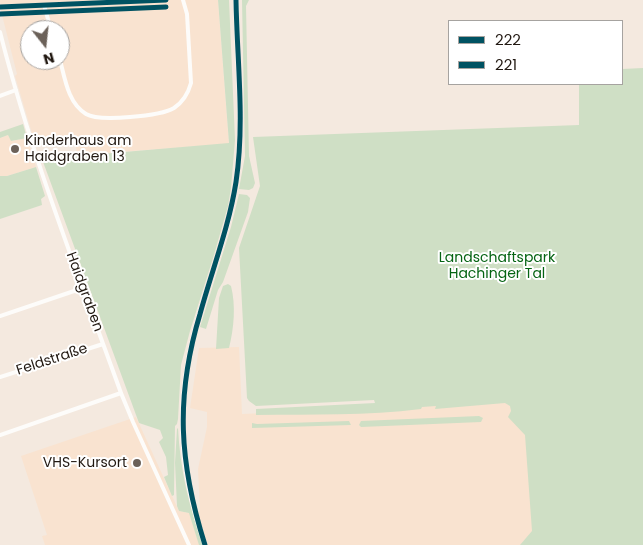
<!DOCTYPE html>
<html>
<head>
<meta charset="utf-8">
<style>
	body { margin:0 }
	#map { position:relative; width:643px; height:545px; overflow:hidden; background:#f4e9df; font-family:Poppins,sans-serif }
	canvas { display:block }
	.legend { position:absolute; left:448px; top:20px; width:175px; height:65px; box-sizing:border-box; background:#fff; border:1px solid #a6a3a0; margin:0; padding:6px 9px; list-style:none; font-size:15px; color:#211811 }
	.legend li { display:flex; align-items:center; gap:10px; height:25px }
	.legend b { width:25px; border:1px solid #a6a3a0 }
	.north { position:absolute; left:20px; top:20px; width:50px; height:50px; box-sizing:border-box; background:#fff; border:1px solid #a6a3a0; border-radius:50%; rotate:164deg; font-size:14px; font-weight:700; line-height:20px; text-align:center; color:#211811 }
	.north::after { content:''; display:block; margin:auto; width:18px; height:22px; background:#6b6159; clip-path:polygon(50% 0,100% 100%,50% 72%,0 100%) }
</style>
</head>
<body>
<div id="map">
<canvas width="643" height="545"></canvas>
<ul class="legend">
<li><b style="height:6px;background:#005262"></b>222</li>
<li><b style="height:6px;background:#005262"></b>221</li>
</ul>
<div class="north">N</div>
</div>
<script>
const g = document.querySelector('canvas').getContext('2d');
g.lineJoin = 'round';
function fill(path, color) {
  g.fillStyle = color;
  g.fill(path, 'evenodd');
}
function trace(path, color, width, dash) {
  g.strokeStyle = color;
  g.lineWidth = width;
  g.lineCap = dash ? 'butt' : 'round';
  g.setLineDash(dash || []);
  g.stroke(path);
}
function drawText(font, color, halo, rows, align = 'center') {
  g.font = font + ' Poppins,sans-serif';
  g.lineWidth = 4;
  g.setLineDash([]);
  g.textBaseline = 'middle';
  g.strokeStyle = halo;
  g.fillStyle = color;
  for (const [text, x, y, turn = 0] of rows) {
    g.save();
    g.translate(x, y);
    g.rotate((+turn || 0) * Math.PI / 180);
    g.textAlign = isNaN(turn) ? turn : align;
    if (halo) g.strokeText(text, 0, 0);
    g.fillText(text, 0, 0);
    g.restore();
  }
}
const built = new Path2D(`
	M0,0h218l11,144 -152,11 -2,-16 -41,1 -19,-64 2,-2 -16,-63zM30,30h30v30h-30z
	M8,135l4,6 15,-3 9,29 -29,9h-7v-38z
	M239,347l3,67 282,-12 9,129 -12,14h-476l-3,-9 5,-1 -26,-79 115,-39 43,94 10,2 11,-2 -2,-42 9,-42v-15l-17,-4 9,-60z`);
const green = new Path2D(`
	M218,0h11l6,140 -4,48 -3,18 -14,49 -24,76 -9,34 -3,54 -1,5 -2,2 -1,69 -2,1 -8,-19 4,-2 -2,-18 -7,-15 4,-4 -3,-8 -21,-7 -97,-264 187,-16z
	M242,0h7l-3,6 3,150 6,27 -2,5 -4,2 -10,-1 6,-33z
	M643,68v477h-123l12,-14 -7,-96 -17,-18 3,-6 -1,-5 -5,-3 -70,6 1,-3 -14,1 -1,2c-54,7 -110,5 -165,6v-6l119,-6 -1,-3 -118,6 -7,-5 -2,-3 -8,-150 21,-62 -7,-49 326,-12v-41h43v-15z
	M23,124l4,14 -16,3 -3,-6 -8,3v-6z
	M36,167l9,29 -4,3 1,6 -42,14v-43h7z
	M239,194l8,1 3,3 -2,14 -25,70 -5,8 -12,39 -6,-2 31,-100z
	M228,284l3,2c5,20 3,42 -2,62l-13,1 3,-51 4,-12z
	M479,416l4,2 -2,4 -120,5 -2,-2 2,-4z
	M349,421l2,4 -99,3v-5l5,1z
	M178,428c2,41 11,79 25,117h-4l-10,-32 -10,-2 -2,-5 -2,-43 2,-34z`);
const street = new Path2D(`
	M44,5l7,25
	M0,7l166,-7
	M0,32c31,123 78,242 121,361l12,29 56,123
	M60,60c5,19 8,43 26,54 13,8 75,2 88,-6 9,-6 14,-14 17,-25l-4,-69 -4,-14
	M0,96l16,-6
	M0,316l83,-28
	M0,377l103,-33
	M0,435l121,-42`);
const secondary = new Path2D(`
	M205,545c-25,-73 -30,-136 -11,-211 13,-52 35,-100 42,-153 9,-60 0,-121 0,-181`);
const bus1 = new Path2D(`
	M0,7l166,-7
	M205,545c-26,-82 -30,-148 -5,-231 12,-44 29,-87 36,-132 9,-60 1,-121 0,-182`);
const bus2 = new Path2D(`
	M0,14l166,-7`);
const markers = [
	[15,149,5,"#6b6159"],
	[137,463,5,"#6b6159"]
];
const poiNames = [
	["Kinderhaus am",25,141],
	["Haidgraben 13",25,157],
	["VHS-Kursort",127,463,"right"]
];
const parkNames = [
	["Landschaftspark",497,258],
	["Hachinger Tal",497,274]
];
const streetNames = [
	["Haidgraben",84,292,70],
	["Feldstraße",52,360,-18]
];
fill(built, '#f9e3d0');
fill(green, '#cfdfc5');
trace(street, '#fdfcfa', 4);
trace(secondary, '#fdfcfa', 5);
trace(bus1, '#005262', 5);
trace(bus2, '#005262', 5);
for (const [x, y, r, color] of markers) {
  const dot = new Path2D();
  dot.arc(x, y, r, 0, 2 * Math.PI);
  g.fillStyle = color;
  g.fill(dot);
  trace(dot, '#fff', 2);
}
drawText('14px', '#211811', '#fff', poiNames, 'left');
drawText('14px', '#056413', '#fff', parkNames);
drawText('14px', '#211811', '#fff', streetNames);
</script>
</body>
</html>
